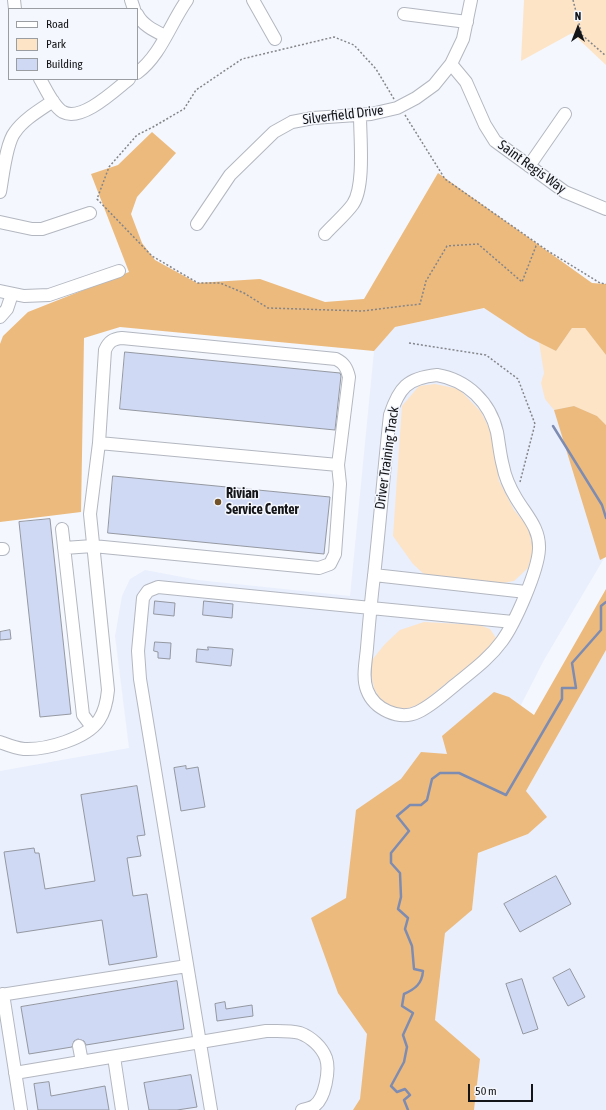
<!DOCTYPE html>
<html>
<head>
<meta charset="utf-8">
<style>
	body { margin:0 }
	#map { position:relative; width:606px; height:1110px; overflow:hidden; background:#f4f7fd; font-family:"Asap Condensed",sans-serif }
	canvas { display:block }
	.legend { position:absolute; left:8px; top:8px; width:130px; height:72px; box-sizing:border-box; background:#f4f7fd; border:1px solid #9a9da1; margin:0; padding:5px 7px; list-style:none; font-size:12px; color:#141518 }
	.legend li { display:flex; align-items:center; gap:8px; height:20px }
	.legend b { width:20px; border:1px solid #9a9da1 }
	.north { position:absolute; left:558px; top:8px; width:40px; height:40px; -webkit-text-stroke:3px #f4f7fd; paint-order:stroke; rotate:0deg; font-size:11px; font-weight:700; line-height:16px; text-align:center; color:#141518 }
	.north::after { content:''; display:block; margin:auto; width:14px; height:18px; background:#141518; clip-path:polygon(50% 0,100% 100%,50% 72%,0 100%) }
	.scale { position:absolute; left:468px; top:1084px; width:65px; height:18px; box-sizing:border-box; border:2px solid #141518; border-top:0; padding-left:5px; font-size:12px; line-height:14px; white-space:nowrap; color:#141518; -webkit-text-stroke:3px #f4f7fd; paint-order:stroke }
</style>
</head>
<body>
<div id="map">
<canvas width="606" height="1110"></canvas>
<ul class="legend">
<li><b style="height:5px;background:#fff"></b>Road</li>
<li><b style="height:11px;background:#fde4c6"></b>Park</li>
<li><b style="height:11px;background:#cfd9f4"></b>Building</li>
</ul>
<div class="north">N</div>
<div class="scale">50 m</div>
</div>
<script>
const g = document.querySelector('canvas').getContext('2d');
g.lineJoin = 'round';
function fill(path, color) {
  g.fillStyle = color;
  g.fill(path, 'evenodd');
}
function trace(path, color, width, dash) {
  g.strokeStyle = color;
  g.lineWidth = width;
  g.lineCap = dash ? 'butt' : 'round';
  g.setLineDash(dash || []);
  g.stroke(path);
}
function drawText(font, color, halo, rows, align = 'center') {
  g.font = font + ' "Asap Condensed",sans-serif';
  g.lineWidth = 3;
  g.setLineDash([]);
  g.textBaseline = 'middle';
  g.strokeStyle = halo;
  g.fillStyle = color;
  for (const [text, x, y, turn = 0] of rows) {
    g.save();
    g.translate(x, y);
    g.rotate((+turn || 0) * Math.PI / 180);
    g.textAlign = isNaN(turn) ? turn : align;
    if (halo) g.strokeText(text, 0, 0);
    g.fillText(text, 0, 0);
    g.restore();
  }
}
const built = new Path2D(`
	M485,308l43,29 78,-4v222l-62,105 -154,301 -1,149h-389v-339l129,-23 -14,-112 7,-40 8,-17 15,-9 53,10 152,16 24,-245 21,-24z
	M606,650v460h-132l6,-51 -45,-39 10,-88 27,-22 6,-57 50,-19 18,-17 -20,-26z`);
const green = new Path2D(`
	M524,0h82v65l-34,-32 -51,28z
	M572,328h13l21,27v70l-9,-9 -23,-10 -20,4 -9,-11 -4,-16 3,-10 -5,-31 17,9z
	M435,384l24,5 22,23 12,24 6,45 15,29 15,18 4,23 -5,17 -14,13 -17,3 -72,-9 -12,-11 -20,-28 9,-130 17,-20z
	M424,622l55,3 11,4 6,9 -5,10 -71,56 -14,5 -14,-1 -12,-9 -6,-11 -3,-14 1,-14 13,-16 15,-14z`);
const forest = new Path2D(`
	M152,132l24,21 -39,44 -6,17 11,29 13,17 42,23 63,-4 65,23 39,-3 74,-126 154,110 14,1v71l-21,-27h-13l-16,23 -28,-14 -44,-29 -89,19 -21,24 -254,-24 -36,11 -3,174 -81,10v-178l3,-8 25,-24 101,-40 -38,-98 27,-9z
	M574,406l23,10 9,9v132l-6,3 -46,-150z
	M606,589v61l-80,141 21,26 -19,17 -50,19 -6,57 -27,23 -10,87 45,39 -6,51h-121l7,-11 7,-65 -29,-41 -27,-75 35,-20 10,-88 45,-31 20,-27 26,2 -5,-18 52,-44 15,5 25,18z`);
const stream = new Path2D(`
	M553,426l49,79 4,13
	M408,1110l-4,-10 6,-5 -5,-6 -8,3 -6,-6 13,-24 3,-15 -4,-12 10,-22 -11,-7 2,-12c11,-5 18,-10 19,-23l-9,-2 -2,-23 -7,-17 3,-11 -10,-9 3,-12 -1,-24 -9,-10v-10l18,-22 -12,-15 13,-11h11l6,-5 5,-21 8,-6h19l47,22 56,-96v-11h14l-4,-25 29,-33v-24l5,-4`);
const building = new Path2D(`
	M125,352l215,21 1,3 -6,54 -215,-21z
	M113,476l217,21 -6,57 -216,-21z
	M50,519l21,195 -31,3 -21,-195z
	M155,601l20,2 -1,13 -20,-2z
	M204,601l29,3 -1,14 -29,-3z
	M10,630l1,9 -11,1v-8z
	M155,642l16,1 -1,16 -12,-1v-6l-4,-1z
	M208,647l25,2 -2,17 -35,-4 1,-13 11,1z
	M186,766v3l12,-2 7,40 -24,4 -7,-43z
	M137,786l8,49 -8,1 4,20 -14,2 6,38 14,-2 10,63 -48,8 -7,-45 -85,13 -13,-81 30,-4 1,5h4l6,36 50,-8 -14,-86z
	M556,876l15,28 -51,28 -16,-28z
	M570,969l15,28 -17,9 -15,-28z
	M522,979l16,50 -15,5 -17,-50z
	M177,981l7,48 -98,16 -2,-4 -6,-2 -4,2 -2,6 -43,7 -8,-47z
	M225,1002l1,7 26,-4 1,11 -36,5 -2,-17z
	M191,1075l6,32 -20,3h-28l-5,-27z
	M49,1082l2,14 54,-10 4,24h-71l-4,-26z`);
const path = new Path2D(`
	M573,0l9,35 24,21
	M394,99l-18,-30 -22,-24 -20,-8 -92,22 -46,31 -12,19 -31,18 -16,8 -28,32 -12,32 55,57 46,27h22l24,10 24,15 94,3 58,-7 6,-23 21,-35 31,-2 44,38 14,-36 2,-1
	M405,115l40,64 103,72 52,32 6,1
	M409,343l77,12 32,24 17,45 -15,58`);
const minor = new Path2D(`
	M14,0l1,9
	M131,0l3,9
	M253,0l22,39
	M137,14c5,11 18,17 28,22
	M404,14l63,8
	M451,64l15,18 19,43 10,16 70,51 41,17
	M137,73c24,-18 33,-49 50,-73
	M40,79c6,10 13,27 23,33 19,10 52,-22 66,-33
	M529,166l36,-52
	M0,192c3,-16 6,-49 15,-60 9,-13 25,-22 38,-31
	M0,222l32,7h10l48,-16
	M197,224l33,-49 44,-43 18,-10 21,-4 58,-4 26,-6 19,-10 18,-13 17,-21 12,-25 8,-39
	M325,234c8,-9 21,-20 28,-30 12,-18 7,-66 7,-89
	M0,291l24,5 25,-1 70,-24
	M0,317l7,-8 5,-15
	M437,375c30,5 53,27 60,57 2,11 3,23 6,34 2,11 7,22 13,32 10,17 24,30 23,51 -1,22 -24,74 -37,92 -13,18 -30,30 -47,44 -12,10 -24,21 -37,27 -19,9 -44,-3 -51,-22 -5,-13 -1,-29 0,-42 2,-24 4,-48 7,-72 6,-54 10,-107 16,-161 9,-27 17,-37 47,-40z
	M62,529l21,186 9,12
	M64,548l29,-2 226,22 11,-4 5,-10 5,-70 -2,-19 11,-88c-2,-9 -5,-14 -13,-18l-214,-21c-9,1 -13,3 -17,12l-6,93
	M0,549h3
	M374,575l152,17
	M0,742c8,3 15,6 24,7 22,1 62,-10 75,-29 6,-9 8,-19 9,-30l-18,-176 9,-71 239,22
	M3,994l18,116
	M0,995l187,-29
	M79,1046l3,16
	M114,1057l8,53
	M15,1073l251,-42c11,0 23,-1 34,2 11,4 22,14 26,25 4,12 -1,41 -12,48 -3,2 -8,3 -12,4
	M211,1110l-71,-431 -2,-28 5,-53 5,-7 10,-4 355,35`);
const markers = [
	[218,502,4,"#725228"]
];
const streetNames = [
	["Silverfield Drive",343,115,-7],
	["Saint Regis Way",532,167,36],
	["Driver Training Track",387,458,-82]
];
const poiNames = [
	["Rivian",226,494],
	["Service Center",226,510]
];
fill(built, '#e9effd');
fill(green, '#fde4c6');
fill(forest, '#ecba7d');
trace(stream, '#7e8cb2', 2.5);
fill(building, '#cfd9f4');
trace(building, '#9498a1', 1);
trace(minor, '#b3b7c0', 14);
trace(path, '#83858a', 1.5, [2, 2]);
trace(minor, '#fff', 12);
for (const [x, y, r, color] of markers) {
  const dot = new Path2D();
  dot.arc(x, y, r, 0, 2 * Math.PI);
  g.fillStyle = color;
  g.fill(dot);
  trace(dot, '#f4f7fd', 1.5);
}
drawText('14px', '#141518', '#f4f7fd', streetNames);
drawText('bold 14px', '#141518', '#f4f7fd', poiNames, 'left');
</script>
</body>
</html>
